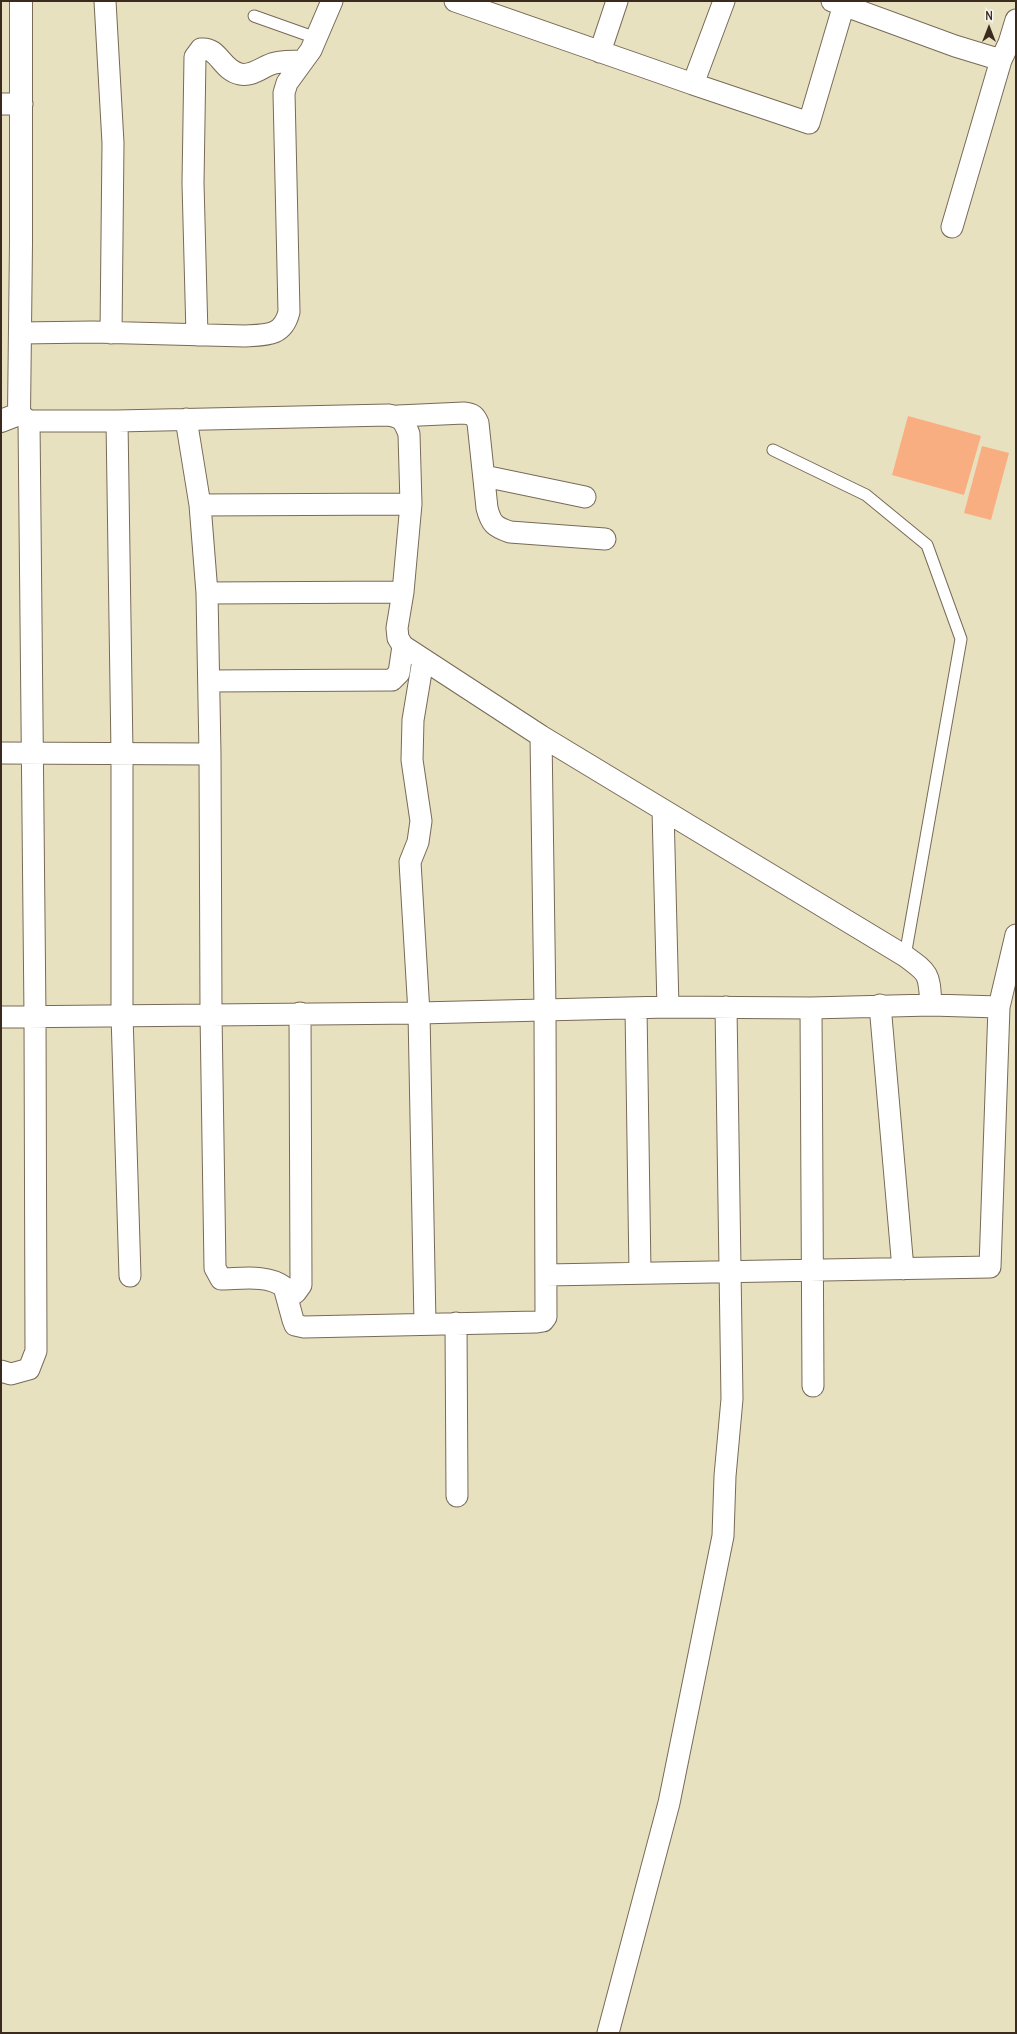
<!DOCTYPE html>
<html>
<head>
<meta charset="utf-8">
<style>
	body { margin:0 }
	#map { position:relative; width:1017px; height:2034px; overflow:hidden; background:#e8e1c0; font-family:Delius,sans-serif }
	canvas { display:block }
	.frame { position:absolute; inset:0; border:2px solid #3b2a1e; pointer-events:none }
	.north { position:absolute; left:969px; top:8px; width:40px; height:40px; -webkit-text-stroke:3px #f6f6f2; paint-order:stroke; rotate:0deg; font-size:11px; font-weight:700; line-height:16px; text-align:center; color:#3b2a1e }
	.north::after { content:''; display:block; margin:auto; width:14px; height:18px; background:#3b2a1e; clip-path:polygon(50% 0,100% 100%,50% 72%,0 100%) }
</style>
</head>
<body>
<div id="map">
<canvas width="1017" height="2034"></canvas>
<div class="frame"></div>
<div class="north">N</div>
</div>
<script>
const g = document.querySelector('canvas').getContext('2d');
g.lineJoin = 'round';
function fill(path, color) {
  g.fillStyle = color;
  g.fill(path, 'evenodd');
}
function trace(path, color, width, dash) {
  g.strokeStyle = color;
  g.lineWidth = width;
  g.lineCap = dash ? 'butt' : 'round';
  g.setLineDash(dash || []);
  g.stroke(path);
}
const building = new Path2D(`
	M908,416l73,20 -17,59 -72,-20z
	M982,446l27,7 -18,67 -27,-7z`);
const lane = new Path2D(`
	M254,16l62,22
	M773,450l93,45 61,50 34,94 -56,317`);
const street = new Path2D(`
	M105,1l8,142 -2,190
	M455,1l238,83 31,-83
	M832,1l123,45 46,14 8,-17 7,-23
	M600,52l17,-51
	M693,84l116,39 36,-122
	M1,104h21
	M952,227l49,-167
	M20,333l73,-1 152,4c22,-1 38,0 44,-24l-5,-219 3,-10 24,-33 21,-49
	M197,335l-4,-152 2,-126 6,-8c18,-2 20,21 39,25 13,3 24,-9 35,-11 9,-2 19,-2 28,-2
	M19,414l10,7h88l271,-6c14,2 16,6 21,19l2,70 -8,88 -6,36 1,10 5,8 138,90 364,220c25,18 24,18 26,49
	M398,416l66,-3c9,1 11,3 14,10l9,85c4,16 8,19 23,24l95,7
	M186,419l14,86 7,88 3,161 1,260 4,254 6,11c19,0 47,-5 63,8l9,33 2,5 9,2 233,-5 6,-1 3,-4 -1,-308 -4,-273
	M117,421l5,332v262l8,261
	M484,476l101,21
	M200,505l211,-1
	M207,593l196,-1
	M423,660l-10,60 -1,40 9,61 -3,21 -8,20 9,151 6,311
	M209,681l183,-1 7,-7 4,-27
	M1,753l209,1
	M663,810l5,197
	M880,1005l23,264
	M636,1008l4,265
	M811,1008l2,378
	M1,1017l418,-4 249,-6 143,1 120,-3 68,2
	M546,1275l444,-8 9,-260 17,-72
	M288,1298l8,-6 5,-7 -1,-272
	M456,1323l1,173
	M1,1371l10,3 18,-5 7,-18 -1,-335 -6,-595
	M608,2033l61,-230 54,-267 2,-60 7,-77 -6,-392`);
const secondary = new Path2D(`
	M1,421l18,-7 2,-171v-242`);
fill(building, '#f9ae81');
trace(lane, '#786a57', 13);
trace(street, '#786a57', 23);
trace(secondary, '#786a57', 24);
trace(lane, '#fff', 11);
trace(street, '#fff', 21);
trace(secondary, '#fff', 22);
</script>
</body>
</html>
